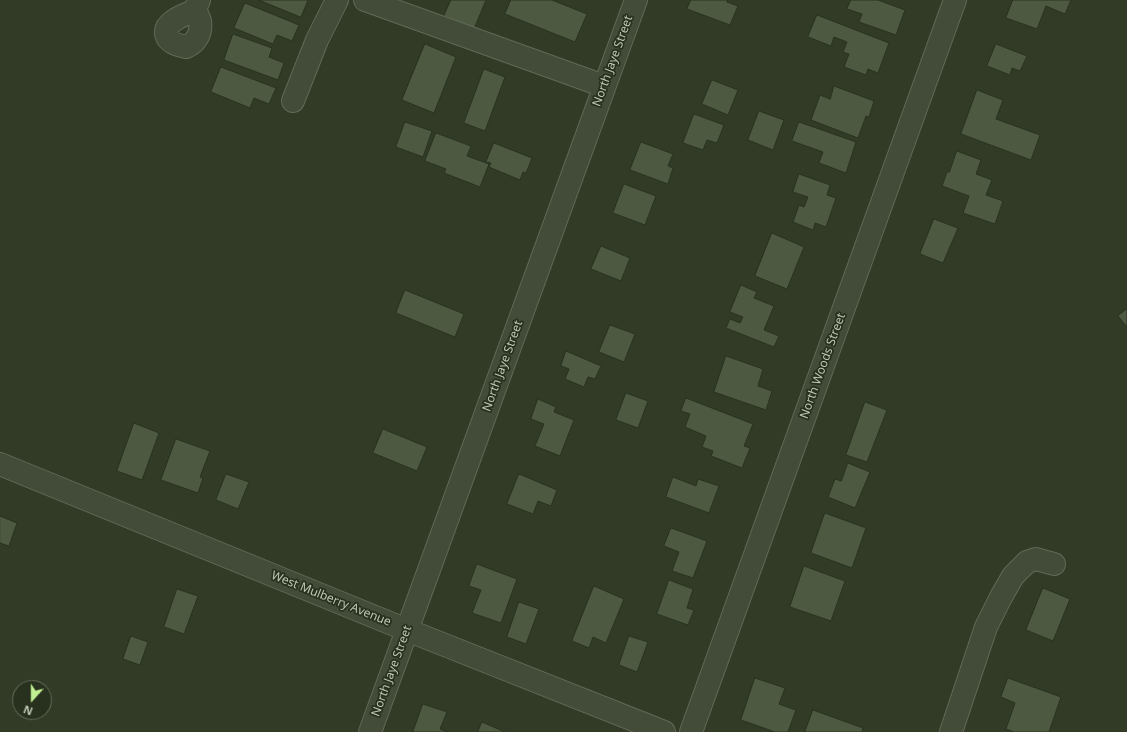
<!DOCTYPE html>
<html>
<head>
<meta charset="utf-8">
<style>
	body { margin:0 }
	#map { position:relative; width:1127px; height:732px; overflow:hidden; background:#323b26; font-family:"Noto Sans",sans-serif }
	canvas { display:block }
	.north { position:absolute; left:12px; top:680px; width:40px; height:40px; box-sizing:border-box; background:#28311e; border:1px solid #646d5a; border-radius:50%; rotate:201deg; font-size:11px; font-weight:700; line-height:16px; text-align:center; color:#bec7b5 }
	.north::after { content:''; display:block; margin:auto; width:14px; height:18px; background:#c1ef92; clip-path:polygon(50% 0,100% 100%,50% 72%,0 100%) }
</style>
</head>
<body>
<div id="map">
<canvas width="1127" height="732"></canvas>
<div class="north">N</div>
</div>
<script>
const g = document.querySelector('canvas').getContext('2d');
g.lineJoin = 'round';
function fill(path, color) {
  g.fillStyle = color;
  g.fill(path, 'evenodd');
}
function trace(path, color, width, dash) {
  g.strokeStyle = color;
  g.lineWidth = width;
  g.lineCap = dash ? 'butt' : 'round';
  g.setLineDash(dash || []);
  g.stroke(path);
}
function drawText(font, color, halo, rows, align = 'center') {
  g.font = font + ' "Noto Sans",sans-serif';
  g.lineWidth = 3.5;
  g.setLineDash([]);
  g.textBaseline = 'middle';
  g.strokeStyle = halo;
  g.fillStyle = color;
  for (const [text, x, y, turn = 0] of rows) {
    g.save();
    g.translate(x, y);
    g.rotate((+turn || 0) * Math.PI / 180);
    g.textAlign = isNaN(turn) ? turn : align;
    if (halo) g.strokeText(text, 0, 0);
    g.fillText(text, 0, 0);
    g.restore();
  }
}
const building = new Path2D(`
	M259,0h49l-7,17z
	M451,0h35l-12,29 -30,-13z
	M511,0h41l35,14 -12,28 -70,-28z
	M691,0h36v2l11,4 -8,19 -43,-16z
	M851,0h27l27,10 -9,25 -37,-13 3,-8 -15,-5z
	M1013,0h58l-6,14 -19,-8 -9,23 -31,-11z
	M245,3l54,22 -7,16 -15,-6 -4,9 -39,-16z
	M817,15l72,28 -11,30 -10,-4 -2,6 -22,-8 5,-13 -6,-2 4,-10 -13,-5 -3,9 -23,-9z
	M233,34l39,14 -3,9 15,6 -6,17 -54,-20z
	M425,44l31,13 -22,56 -32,-13z
	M996,44l31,12 -7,15 -8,-3 -2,7 -23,-9z
	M221,67l55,21 -7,16 -15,-6 -4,10 -39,-16z
	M484,69l21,8 -20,54 -21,-8z
	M712,80l26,10 -10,25 -26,-11z
	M834,86l40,15 -5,16 -3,-1 -8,22 -47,-18 9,-25 10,4z
	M977,90l26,10 -7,19 44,16 -9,25 -70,-26z
	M759,111l25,9 -11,30 -25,-10z
	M694,114l30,11 -7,18 -10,-3 -4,10 -20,-7z
	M405,122l27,9 -9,26 -27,-10z
	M799,122l57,20 -10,31 -27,-10 4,-11 -31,-11z
	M436,133l35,13 -4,10 22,8 -9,23 -36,-14 2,-4 -21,-8z
	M641,142l32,12 -5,12 5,2 -5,16 -38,-14z
	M494,143l38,15 -6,15 -3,-1 -3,8 -31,-13 2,-4 -5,-1z
	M957,151l24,9 -5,14 16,6 -6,15 17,6 -8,23 -32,-11 6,-17 -27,-10 5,-14h2z
	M799,174l31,11 -3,10 9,3 -10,29 -11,-4 -2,7 -20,-8 6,-17 5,2 4,-10 -15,-5z
	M624,184l32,12 -11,29 -32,-12z
	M934,219l24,9 -15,35 -23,-9z
	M772,233l32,14 -17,42 -32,-13z
	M601,246l29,12 -9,23 -30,-12z
	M741,285l16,7 -3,6 20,8 -10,24 15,6 -5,11 -48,-19 4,-9 10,4 3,-6 -13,-5z
	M405,290l59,24 -9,23 -59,-24z
	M1127,309v18l-9,-11z
	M610,325l25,9 -11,28 -25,-10z
	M566,351l35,15 -6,13 -7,-2 -4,10 -19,-8 4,-10 -8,-3z
	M726,356l37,13 -5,17 14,5 -6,19 -52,-18z
	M626,393l22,8 -10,27 -22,-8z
	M686,398l67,26 -9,22 6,2 -8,20 -31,-12 2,-5 -11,-4 4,-11 -21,-9 5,-13 -9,-3z
	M538,399l18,8 -2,5 20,8 -14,36 -25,-10 9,-22 -13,-5z
	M865,402l22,8 -20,52 -21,-7z
	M134,423l25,10 -17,47 -25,-9z
	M383,429l44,18 -10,24 -44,-18z
	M176,439l34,12 -10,26 3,1 -5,15 -37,-13z
	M848,463l22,9 -15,36 -27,-11 7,-18 6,2z
	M226,474l23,8 -11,27 -22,-9z
	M519,474l38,16 -6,16 -13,-5 -5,13 -26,-10z
	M673,477l23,9 2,-7 21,7 -10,27 -43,-16z
	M825,513l41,15 -14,40 -41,-15z
	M0,516l17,7 -8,23 -9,-3z
	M671,528l36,13 -14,37 -21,-7 7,-19 -15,-6z
	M477,564l40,15 -16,44 -29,-10 9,-23 -12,-4z
	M804,566l41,15 -14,40 -41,-14z
	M669,580l24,9 -6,19 7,2 -6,15 -31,-11z
	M594,586l30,13 -18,44 -13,-6 -4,11 -17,-7z
	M1043,588l27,11 -17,42 -27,-11z
	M177,589l21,7 -14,38 -20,-7z
	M519,602l20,7 -13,35 -19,-7z
	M131,636l17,6 -8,23 -17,-6z
	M629,636l19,6 -11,30 -18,-7z
	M755,678l30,10 -6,16 17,6 -8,22h-13l-34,-12z
	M1008,678l53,19 -12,35h-35l-8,-3 9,-26 -14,-6z
	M423,704l24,8 -7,17 8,3h-35z
	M813,710l50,18 -1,4h-57z
	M482,722l23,10h-27z`);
const minor = new Path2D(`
	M365,0l239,86
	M196,10c-9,4 -32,11 -30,24 2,9 12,11 20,13 10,-4 16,-14 14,-26 -1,-4 -4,-8 -4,-12 0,-3 2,-6 3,-9
	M293,101l24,-61 20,-40
	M0,464l407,166 257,102
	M370,732l266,-732
	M691,732l264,-732
	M951,732l35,-105 15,-30 12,-21 14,-14 9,-3 18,5`);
const streetNames = [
	["North Jaye Street",613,61,-70],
	["North Jaye Street",503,366,-70],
	["North Woods Street",823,366,-70],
	["West Mulberry Avenue",331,599,22],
	["North Jaye Street",392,671,-70]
];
fill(building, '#4d5940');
trace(building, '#2a3320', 1);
trace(minor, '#616a57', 24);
trace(minor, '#434c39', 22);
drawText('12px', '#bec7b5', '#28311e', streetNames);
</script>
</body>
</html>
